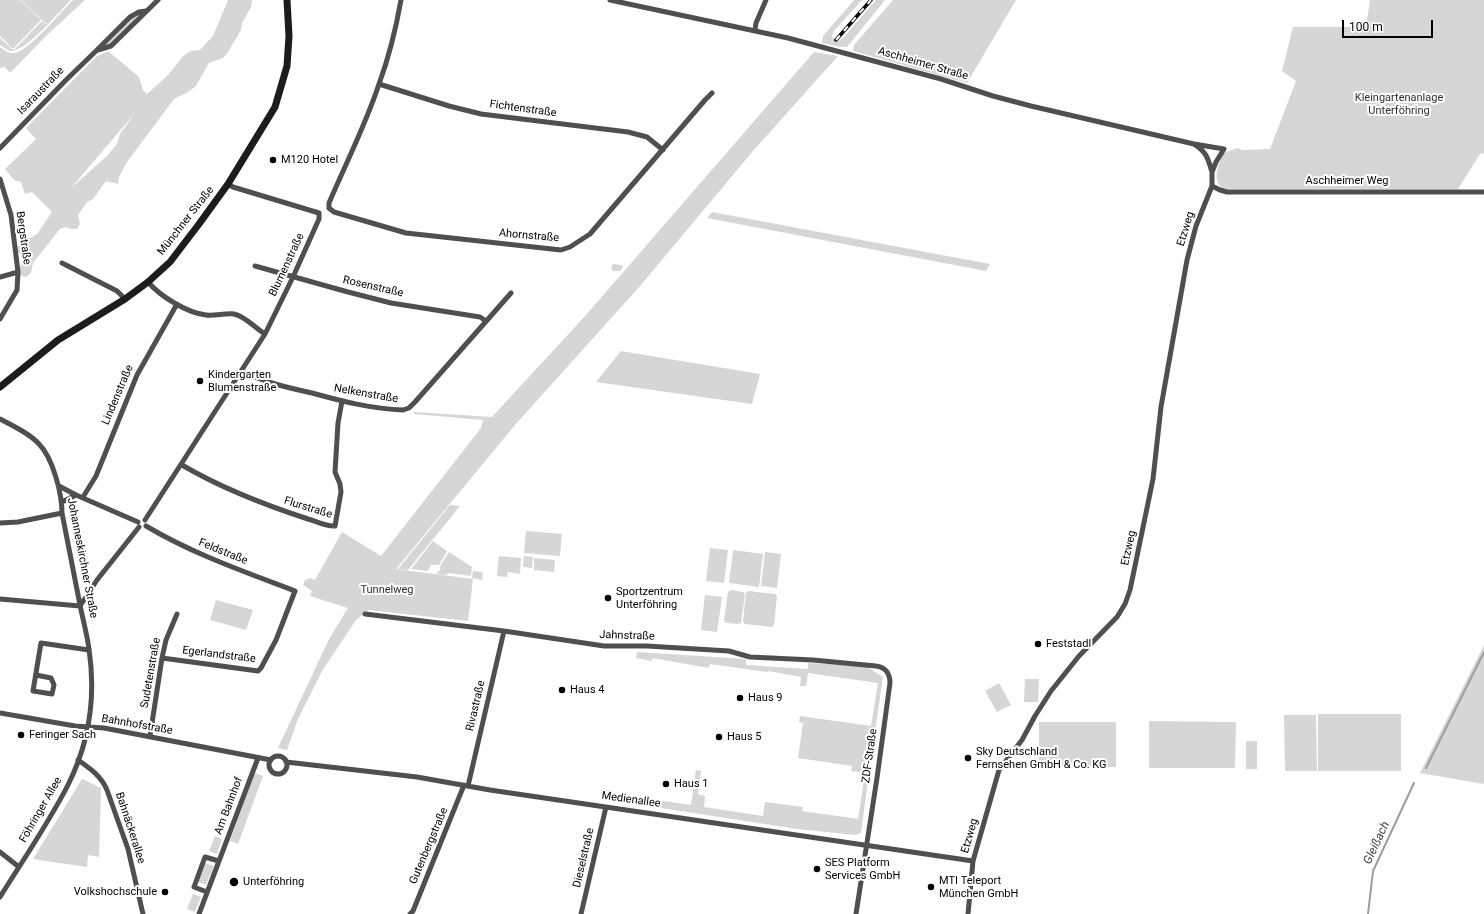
<!DOCTYPE html>
<html>
<head>
<meta charset="utf-8">
<style>
	body { margin:0 }
	#map { position:relative; width:1484px; height:914px; overflow:hidden; background:#fff; font-family:Roboto,sans-serif }
	canvas { display:block }
	.scale { position:absolute; left:1342px; top:20px; width:91px; height:18px; box-sizing:border-box; border:2px solid #000; border-top:0; padding-left:5px; font-size:12px; line-height:14px; white-space:nowrap; color:#000; -webkit-text-stroke:3px #fff; paint-order:stroke }
</style>
</head>
<body>
<div id="map">
<canvas width="1484" height="914"></canvas>
<div class="scale">100 m</div>
</div>
<script>
const g = document.querySelector('canvas').getContext('2d');
g.lineJoin = 'round';
function fill(path, color) {
  g.fillStyle = color;
  g.fill(path, 'evenodd');
}
function trace(path, color, width, dash) {
  g.strokeStyle = color;
  g.lineWidth = width;
  g.lineCap = dash ? 'butt' : 'round';
  g.setLineDash(dash || []);
  g.stroke(path);
}
function drawText(font, color, halo, rows, align = 'center') {
  g.font = font + ' Roboto,sans-serif';
  g.lineWidth = 4;
  g.setLineDash([]);
  g.textBaseline = 'middle';
  g.strokeStyle = halo;
  g.fillStyle = color;
  for (const [text, x, y, turn = 0] of rows) {
    g.save();
    g.translate(x, y);
    g.rotate((+turn || 0) * Math.PI / 180);
    g.textAlign = isNaN(turn) ? turn : align;
    if (halo) g.strokeText(text, 0, 0);
    g.fillText(text, 0, 0);
    g.restore();
  }
}
const green = new Path2D(`
	M0,0h20l21,20 -27,28h-2l-12,-12z
	M21,0h50c-12,12 -45,52 -61,51l-10,-6v-7l12,11h3l27,-28 3,3 2,-1h-2z
	M73,0h12l-39,36 -36,37 -5,-6 -5,1v-21c4,3 9,7 14,6 14,-1 48,-42 59,-53z
	M228,0h24l-1,7 -9,16 -1,7 -13,22 -5,6 -14,5 -13,23 -8,6 -14,7 -47,63 -8,15 -1,7 -12,-3 -13,18 -6,3 -9,13 2,9 -3,5h-6l-5,-2 -6,2 -27,34 -2,10 -5,4 -6,-2v-8l4,-9 -6,-6 -1,-4 3,-4 17,-10 15,-22 -20,-20 -7,2 -4,-12 -7,-2 -9,-11 31,-30 -10,-11 70,-71 12,-6 31,26 4,13 4,4 21,-19 9,-11 5,-7 8,-6 10,-1 13,-14zM135,113l-15,21 -3,10 -10,12 -36,32z
	M854,0h8l-29,32 -1,5 6,4 6,-4 32,-37h9l-38,47h-7l-18,-4 1,-7z
	M893,0h123l-49,83 -114,-32 1,-6z
	M1370,0h114v153l-4,1 -22,35h-234c-13,-7 -6,-26 0,-36l13,-5 6,2 27,-1 26,-68 -14,-10 11,-44h73z
	M132,17h3v3l-25,24 -4,1z
	M814,52l24,4 -85,95 -113,135 -125,139 -119,144 77,10 -5,42 -99,-11 -13,10 -34,51 -24,48 -11,31 -9,-2 51,-109 19,-31 -38,-12 2,-5 -9,-6 2,-5 6,-2 4,2 27,-48 39,24 100,-128 2,-8 -69,-6v-2l78,5 94,-102z
	M712,212l278,52 -4,7 -279,-53z
	M613,264l8,1 2,2 -3,4h-7l-2,-3z
	M621,351l139,23 -8,30 -156,-22z
	M450,505l10,1 -52,64 -10,-1z
	M526,531l36,3 -2,22 -36,-3z
	M433,541l14,10 -8,14h-9v3l-3,3 -16,-2z
	M710,548l18,2 -4,33 -18,-2z
	M733,550l30,4 -4,33 -30,-4z
	M449,552l23,15 -1,9 -23,-3 -2,2 -9,-1v-2l3,-1v-5z
	M765,552l16,2 -4,34 -16,-2z
	M499,556l22,2 -1,16 -12,-2 -1,5 -10,-1z
	M524,556l9,1 -1,11 -9,-1z
	M534,558l21,2 -1,12 -20,-2z
	M473,571l10,1 -1,8 -10,-2z
	M731,590l12,2 2,2 -4,29 -3,1 -12,-1 -2,-3 4,-28z
	M748,591l27,3 2,2 -3,29 -3,2 -26,-3 -2,-3 3,-28z
	M705,595l17,2 -5,35 -16,-2z
	M216,600l37,10 -7,20 -36,-10z
	M1484,645v139l-64,-11z
	M637,652l109,7v6l62,4v-6l58,3 17,11 -14,96 -18,-2 1,-5 -54,-8 5,-35 -4,-1 1,-6 71,10 7,-43 -70,-10 -2,13h-6l1,-9 -33,-6 -1,1 -57,-8 -1,4 -57,-10v3l-16,-3z
	M1025,679h14l-1,23h-14z
	M999,683l12,22 -14,7 -12,-21z
	M1318,714h83v57h-83z
	M1284,715h32l1,56h-32z
	M1149,721l87,1 -1,46h-86z
	M1039,722h77v45l-77,-1z
	M1246,741h11v28h-11z
	M696,770l5,1 -3,23 7,2 -1,11 59,9 2,-14 38,5 -1,4 56,8 6,-39 4,1 -7,52 -6,2 -58,-6 -162,-25v-7l56,8z
	M255,773l8,3 -25,68 -8,-3z
	M82,779l19,9 -2,69 -11,-2 -1,12 -54,-8z
	M215,836l7,3 -5,15 -8,-3z
	M205,863l9,3 -8,19 -8,-3z
	M193,894l8,3 -6,15 -8,-3z`);
const stream = new Path2D(`
	M1426,768l58,-116
	M1368,914l5,-43 41,-88`);
const minor = new Path2D(`
	M610,0l178,38 153,41 52,17 38,10 163,38c13,8 14,15 18,28
	M755,30l1,-7 10,-23
	M98,50l13,-4 47,-46
	M379,84l70,22 32,8 147,18 19,5 16,13
	M0,148l66,-68 31,-30 33,-33 9,-5 7,-1
	M0,179l11,36 7,57 -1,18 -17,29
	M228,184l5,3 86,26
	M1212,186l8,4 7,2h257
	M329,208l5,4 72,21 155,17 9,-3 20,-13 115,-134 7,-7
	M329,208v-5c17,-40 37,-79 50,-119 10,-27 17,-56 22,-84
	M62,263l55,28 8,8
	M255,266l93,26 43,11 89,14 6,4
	M0,277l18,-5
	M148,282c12,14 39,31 58,33 9,1 19,-2 28,-1 11,2 21,14 31,20
	M242,371c21,11 47,17 70,22 29,8 60,16 91,17l6,-2 6,-6 96,-109
	M0,419c13,7 29,14 39,25 14,14 23,50 23,69 6,30 12,61 18,92 3,15 7,29 9,44 7,47 0,94 -21,136 -20,39 -45,75 -68,112
	M182,465c39,23 83,40 126,54 8,2 19,8 27,7l6,-34 -1,-8 -5,-12 3,-49 4,-22
	M59,486l17,9 62,27
	M83,497l13,-21 41,-101 40,-71
	M62,502l14,-7
	M145,520l120,-186 28,-57 26,-58v-6
	M0,523l18,-1 44,-9
	M146,526c47,28 99,46 149,65l-19,49 -15,28 -3,3 -96,-13
	M0,599l80,7 17,-26 42,-53
	M365,614l139,17 100,15h43l82,5 21,6 63,3 63,6c9,1 14,7 14,17l-13,95 -21,136
	M36,675l15,3 3,7 -2,9 -19,-3 8,-48 48,7
	M0,713l75,13 29,2 167,32
	M150,736l12,-78 4,-18 11,-26
	M269 765a9 9 0 1 1 18 0a9 9 0 1 1-18 0Z
	M78,760c13,9 23,16 29,30l21,59 15,65
	M286,762l131,15 73,13 483,71
	M468,786l36,-155
	M0,852l19,15
	M207,892l-13,-5 11,-30 14,4
	M199,914l59,-156
	M410,914l3,-3 51,-126
	M581,914l25,-107
	M968,914l5,-53 26,-91 23,-30 13,-24 16,-25 28,-35 38,-39 8,-13 5,-14 23,-111 8,-72 26,-147 9,-34 16,-40v-14l4,-10 8,-13 -30,-5`);
const secondary = new Path2D(`
	M0,387l58,-47 67,-41 23,-17 22,-20 29,-38 29,-40 47,-77 12,-41 2,-30 -2,-36`);
const rail = new Path2D(`
	M836,40l35,-40`);
const markers = [
	[273,160,4,"#000"],
	[200,381,4,"#000"],
	[608,598,4,"#000"],
	[1038,644,4,"#000"],
	[562,690,4,"#000"],
	[740,698,4,"#000"],
	[21,735,4,"#000"],
	[719,737,4,"#000"],
	[968,758,4,"#000"],
	[666,784,4,"#000"],
	[817,869,4,"#000"],
	[234,882,5,"#000"],
	[931,887,4,"#000"],
	[165,892,4,"#000"]
];
const streetNames = [
	["Aschheimer Straße",923,64,16],
	["Isaraustraße",41,91,-46],
	["Fichtenstraße",523,109,8],
	["Aschheimer Weg",1347,181],
	["Münchner Straße",186,221,-52],
	["Etzweg",1186,229,-73],
	["Ahornstraße",529,236,5],
	["Bergstraße",23,238,82],
	["Blumenstraße",287,265,-65],
	["Rosenstraße",373,287,13],
	["Nelkenstraße",366,394,10],
	["Lindenstraße",118,395,-67],
	["Flurstraße",308,508,17],
	["Etzweg",1129,548,-78],
	["Feldstraße",223,552,22],
	["Johanneskirchner Straße",82,558,79],
	["Jahnstraße",627,636,2],
	["Egerlandstraße",219,655,7],
	["Sudetenstraße",151,673,-80],
	["Rivastraße",476,706,-77],
	["Bahnhofstraße",137,725,10],
	["ZDF-Straße",870,756,-82],
	["Medienallee",631,800,8],
	["Am Bahnhof",229,806,-69],
	["Föhringer Allee",41,810,-60],
	["Bahnäckerallee",130,828,72],
	["Etzweg",970,836,-74],
	["Gutenbergstraße",429,846,-67],
	["Dieselstraße",584,858,-77]
];
const parkNames = [
	["Kleingartenanlage",1399,98],
	["Unterföhring",1399,111],
	["Tunnelweg",387,590]
];
const poiNames = [
	["M120 Hotel",281,160],
	["Kindergarten",208,375],
	["Blumenstraße",208,388],
	["Sportzentrum",616,592],
	["Unterföhring",616,605],
	["Feststadl",1046,644],
	["Haus 4",570,690],
	["Haus 9",748,698],
	["Feringer Sach",29,735],
	["Haus 5",727,737],
	["Sky Deutschland",976,752],
	["Fernsehen GmbH & Co. KG",976,765],
	["Haus 1",674,784],
	["SES Platform",825,863],
	["Services GmbH",825,876],
	["MTI Teleport",939,881],
	["München GmbH",939,894],
	["Unterföhring",243,882],
	["Volkshochschule",157,892,"right"]
];
const waterNames = [
	["Gleißach",1377,843,-65]
];
fill(green, '#d6d6d6');
trace(stream, '#9d9d9d', 2);
trace(minor, '#4f4f4f', 5);
trace(secondary, '#1c1c1c', 7);
trace(rail, '#000', 3.5);
trace(rail, '#fff', 2, [6]);
for (const [x, y, r, color] of markers) {
  const dot = new Path2D();
  dot.arc(x, y, r, 0, 2 * Math.PI);
  g.fillStyle = color;
  g.fill(dot);
  trace(dot, '#fff', 1.5);
}
drawText('11px', '#000', '#fff', streetNames);
drawText('11px', '#2d2d2d', '#fff', parkNames);
drawText('11px', '#000', '#fff', poiNames, 'left');
drawText('italic 12px', '#3e3e3e', '#fff', waterNames);
</script>
</body>
</html>
